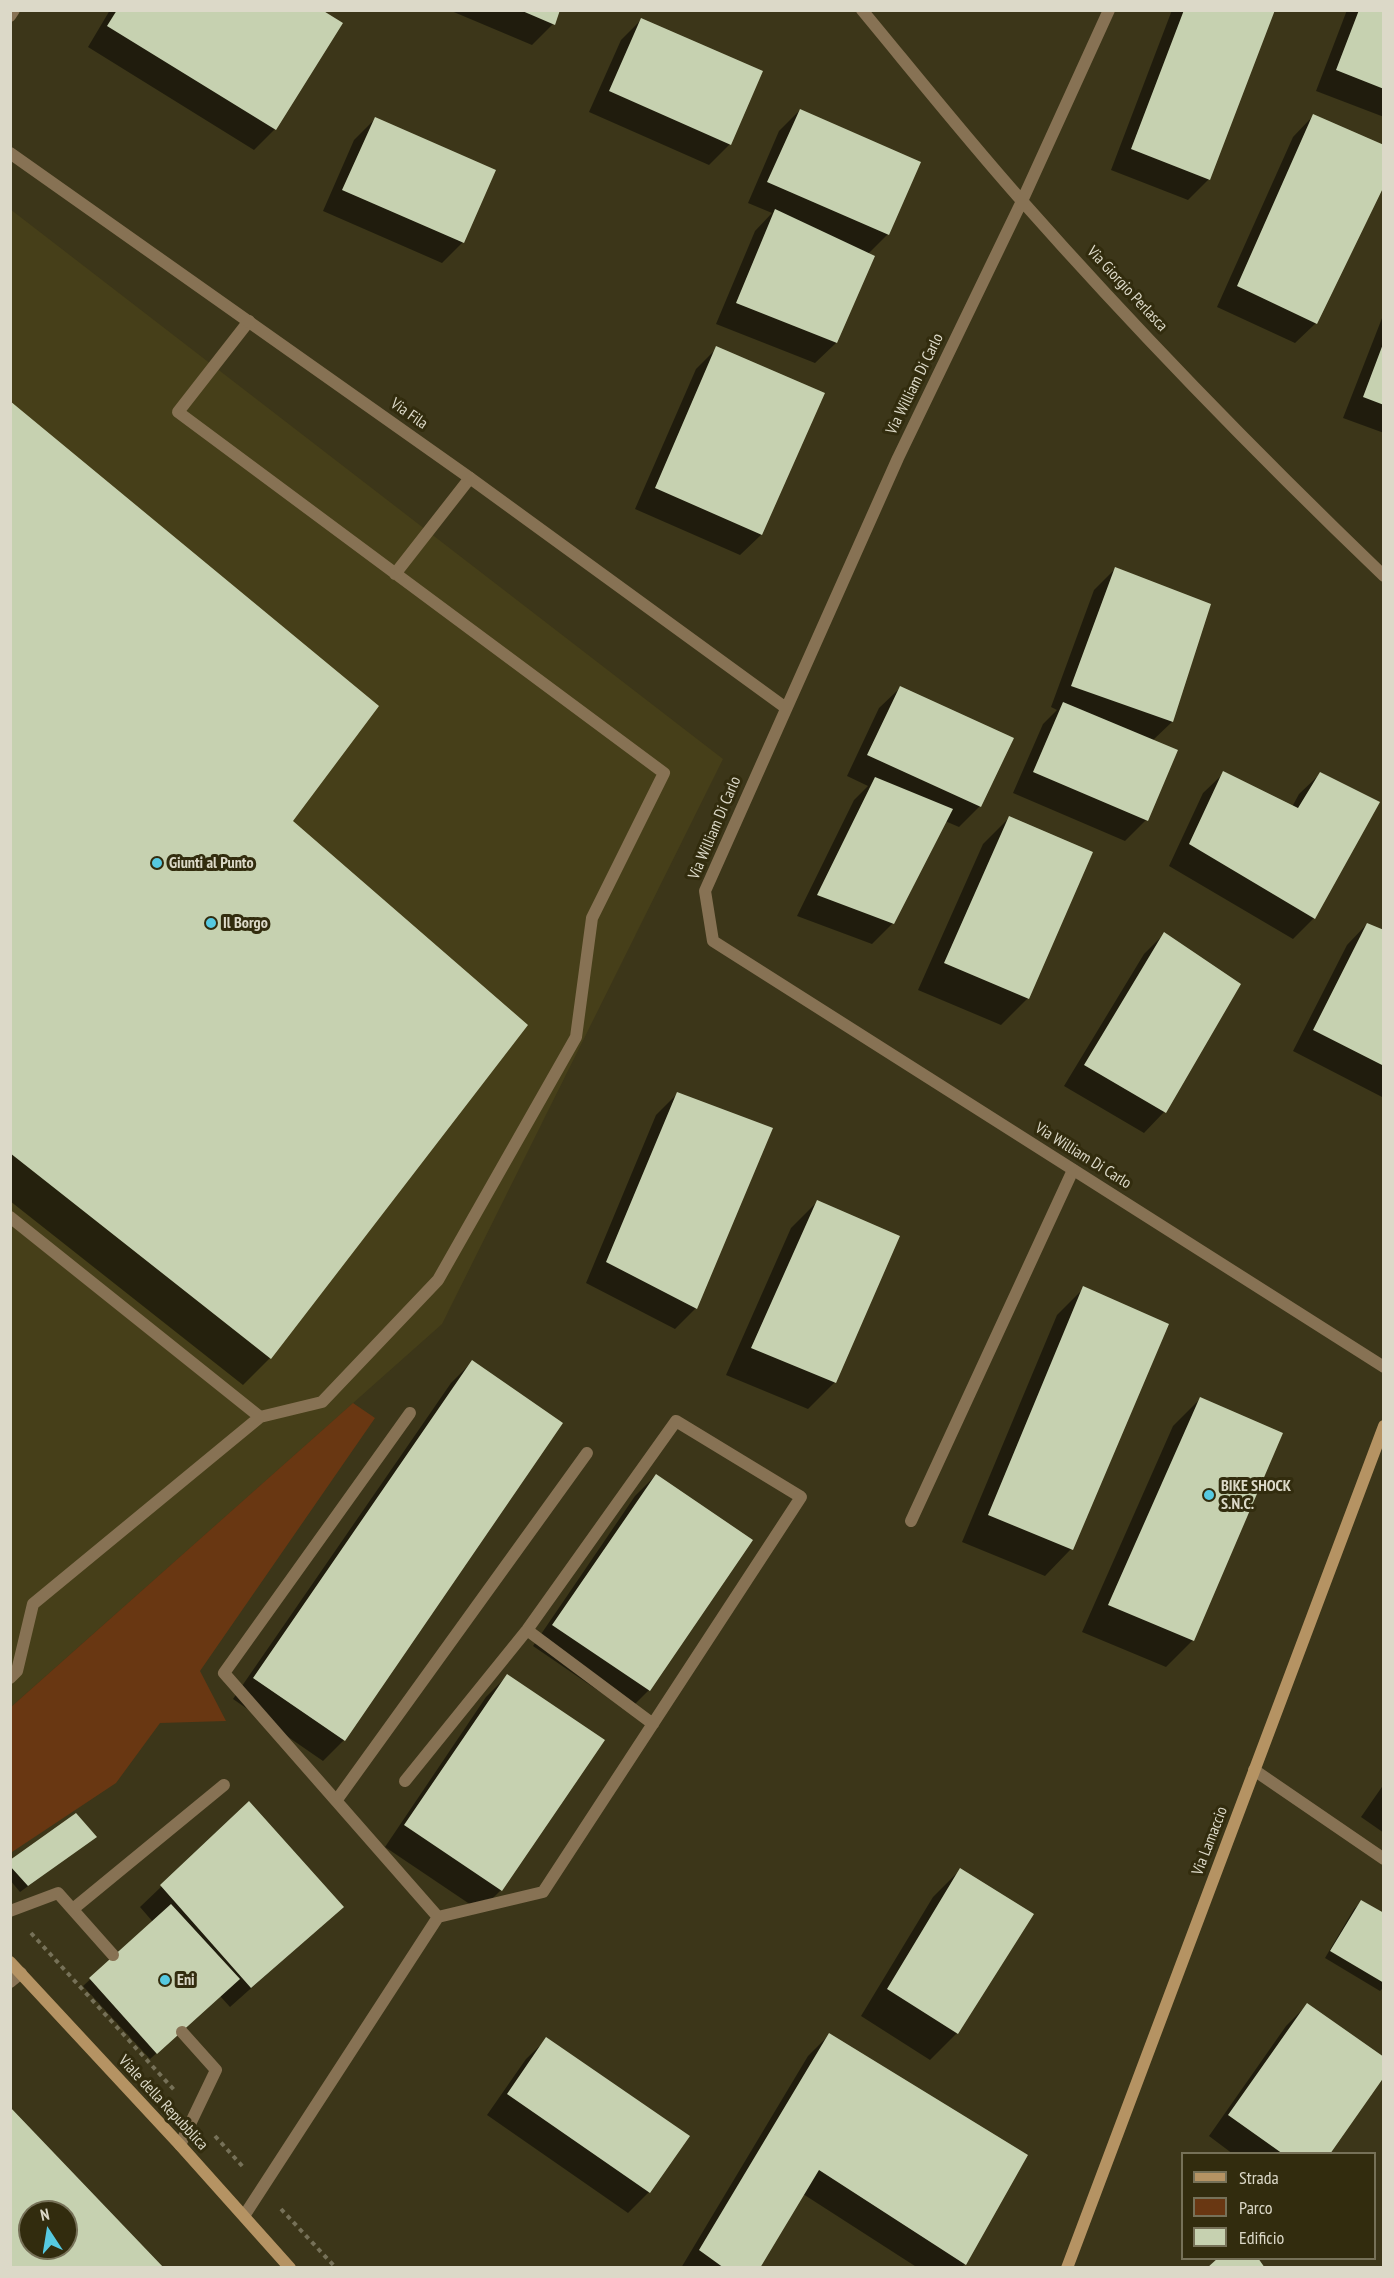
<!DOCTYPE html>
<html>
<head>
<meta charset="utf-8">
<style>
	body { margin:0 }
	#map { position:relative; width:1394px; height:2278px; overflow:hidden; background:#3c3619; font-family:"PT Sans Narrow",sans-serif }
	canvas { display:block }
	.frame { position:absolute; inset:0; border:12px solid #dcd9c8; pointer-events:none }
	.legend { position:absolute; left:1181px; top:2152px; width:195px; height:108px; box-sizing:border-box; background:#322c0e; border:2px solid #767158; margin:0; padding:8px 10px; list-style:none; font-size:18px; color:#dcd9c8 }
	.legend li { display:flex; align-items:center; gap:12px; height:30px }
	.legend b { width:30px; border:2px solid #767158 }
	.north { position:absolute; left:18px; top:2200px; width:60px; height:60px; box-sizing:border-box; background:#322c0e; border:2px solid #767158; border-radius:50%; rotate:348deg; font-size:16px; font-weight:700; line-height:24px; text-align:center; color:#dcd9c8 }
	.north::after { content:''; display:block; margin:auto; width:21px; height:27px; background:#56c9e1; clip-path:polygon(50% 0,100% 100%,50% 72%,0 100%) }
</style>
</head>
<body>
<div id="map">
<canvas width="1394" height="2278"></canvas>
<div class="frame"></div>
<ul class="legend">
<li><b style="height:8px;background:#b59363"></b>Strada</li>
<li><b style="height:16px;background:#693712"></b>Parco</li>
<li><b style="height:16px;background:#c6d1b0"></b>Edificio</li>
</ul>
<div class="north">N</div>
</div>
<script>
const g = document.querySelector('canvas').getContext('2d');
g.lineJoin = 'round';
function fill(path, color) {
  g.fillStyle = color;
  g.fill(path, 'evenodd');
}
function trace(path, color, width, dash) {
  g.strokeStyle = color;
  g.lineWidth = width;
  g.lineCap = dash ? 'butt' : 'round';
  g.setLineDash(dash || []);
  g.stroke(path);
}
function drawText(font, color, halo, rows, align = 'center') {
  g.font = font + ' "PT Sans Narrow",sans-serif';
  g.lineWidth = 6;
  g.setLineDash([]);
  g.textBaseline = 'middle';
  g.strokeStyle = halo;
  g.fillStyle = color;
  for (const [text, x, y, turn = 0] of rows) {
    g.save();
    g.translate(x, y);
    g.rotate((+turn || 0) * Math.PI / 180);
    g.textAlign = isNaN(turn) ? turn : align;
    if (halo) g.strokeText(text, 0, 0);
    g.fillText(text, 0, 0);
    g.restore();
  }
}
const built = new Path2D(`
	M10,209l713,550 -281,565 -431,383z`);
const green = new Path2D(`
	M353,1403l22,15 -175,253 26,50 -66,2 -44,60 -104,69 -2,-5 1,-140z`);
const shadow = new Path2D(`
	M110,10h210l-45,119 -21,21 -166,-103z
	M449,10h110l-6,14 -21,21z
	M1172,10h102l-65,169 -21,21 -77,-30z
	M1347,10h37v107l-68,-26z
	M642,19l88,125 -21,21 -120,-53 32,-72z
	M800,110l88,124 -20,20 -32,89 -21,20 -99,-39 39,-93 17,-18 -24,-10 31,-72z
	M1313,116l3,207 -21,20 -78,-36 76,-170z
	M375,119l119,52 -32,72 -20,20 -119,-52 31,-71z
	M1384,313v120l-41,-15z
	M717,348l44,187 -21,20 -105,-46 61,-140z
	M10,403l281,418 -21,537 -27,27 -233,-184z
	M1115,569l57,153 -20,19 -6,79 -21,21 -112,-48 30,-69 14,-14 -6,-3 43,-117z
	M900,688l80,118 -21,21 -14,-6 -52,102 -21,21 -75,-28 57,-116 14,-14 -21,-10 32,-68z
	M1224,773l68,34 7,-13 21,-20 -6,144 -21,21 -124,-73 34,-73z
	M1010,817l18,181 -27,27 -83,-35 65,-146z
	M1367,924l17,8v166l-91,-47 54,-106z
	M1164,934l75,50 -75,128 -20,21 -80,-47 80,-132z
	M677,1094l19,214 -21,21 -89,-46 70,-168z
	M817,1202l18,180 -27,27 -82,-34 65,-147z
	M1084,1288l-13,261 -26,27 -83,-34 95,-227z
	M472,1362l-128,378 -21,21 -90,-62 218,-316z
	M1200,1399l-7,241 -27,27 -84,-35 91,-206z
	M656,1475l-7,215 -21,21 -95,-65 102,-150z
	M507,1676l-6,214 -21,21 -95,-64 101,-150z
	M1384,1784v49l-23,-16z
	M249,1803l93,104 -112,100 -10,-11 -70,63 -67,-73 70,-64 -13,-15z
	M95,1837l-75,55 -10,-12v-18z
	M960,1870l-3,163 -27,27 -69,-44 72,-119z
	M1361,1902l23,13v72l-4,4 -55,-33 29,-49z
	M1307,2005l21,149h-95l-24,-18 77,-110z
	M829,2035l136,229 -4,4h-43l-115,-74 -44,74h-78l127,-212z
	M547,2039l102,153 -21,21 -141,-98 39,-56z`);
const building = new Path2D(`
	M117,10h205l21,13 -67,107 -169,-104z
	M520,10h40l-5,15z
	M1184,10h91l-65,170 -79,-31z
	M1359,10h25v79l-48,-19z
	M641,18l122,53 -32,74 -122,-54z
	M800,109l121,53 -32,73 -122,-53z
	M1313,114l71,31v41l-67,138 -80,-38z
	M375,117l121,53 -32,73 -122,-53z
	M775,209l100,47 -38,87 -101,-40z
	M1383,344h1v61l-21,-8z
	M716,346l109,47 -63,142 -107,-47z
	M10,401l369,305 -86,115 235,204 -257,334 -261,-206z
	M1115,567l96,37 -38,118 -102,-36z
	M900,686l114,52 -33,69 -114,-52z
	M1063,702l115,48 -30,71 -115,-49z
	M1223,771l75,37 22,-36 60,30 -65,117 -126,-75z
	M875,777l78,32 -59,115 -77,-29z
	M1009,816l84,36 -64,147 -85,-36z
	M1367,923l17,7v136l-71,-36z
	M1164,932l77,52 -75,129 -82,-48z
	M677,1092l96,36 -76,181 -91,-47z
	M817,1200l83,36 -64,147 -85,-35z
	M1083,1286l86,38 -96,226 -85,-35z
	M472,1360l91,63 -218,318 -92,-63z
	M1200,1397l83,36 -89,208 -86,-36z
	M656,1474l97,66 -103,151 -98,-66z
	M507,1674l98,66 -103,151 -98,-66z
	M249,1801l95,106 -93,81 -91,-103z
	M76,1813l21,24 -69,49 -18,-20v-6z
	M960,1868l74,46 -76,120 -71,-45z
	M1361,1900l23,13v70l-54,-32z
	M171,1904l69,75 -83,75 -68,-76z
	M1307,2003l77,54v20l-54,77h-47l-55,-39z
	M829,2033l199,122 -62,110 -147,-95 -59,98h-36l-25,-18z
	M546,2037l144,99 -40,57 -143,-99z
	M10,2107l154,161h-154zM30,2212h36v36h-36z
	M1218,2258h40l7,10h-58z`);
const path = new Path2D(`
	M31,1933l145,159
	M215,2136l29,32
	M281,2209l55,59`);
const lane = new Path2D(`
	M249,321l-71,91 486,361 -72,145 -16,119 -138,243 -116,122 -62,15
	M395,574l75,-96
	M10,1217l250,200 -227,187 -16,67 -7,7
	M410,1413l-186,260 214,244
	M911,1521l162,-351
	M527,1630l126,94
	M336,1801l251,-348
	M73,1909l151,-124
	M10,1911l48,-18 55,62
	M10,1982l11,-9
	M180,2145l36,-75 -34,-38
	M244,2216l194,-299 105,-25 258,-395 -125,-76 -149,209 -122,151`);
const street = new Path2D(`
	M862,10c53,64 105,129 160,191 115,130 237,255 362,375
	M1109,10l-87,191 -124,257 -193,433 8,50 671,426
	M10,16l4,-6
	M10,153l460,325 316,230
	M1254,1770l130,89`);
const secondary = new Path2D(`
	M10,1962l170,183 110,123
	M1067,2268l317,-842`);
const markers = [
	[157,863,6,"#56c9e1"],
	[211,923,6,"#56c9e1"],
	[1209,1495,6,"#56c9e1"],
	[165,1980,6,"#56c9e1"]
];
const streetNames = [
	["Via Giorgio Perlasca",1127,289,47],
	["Via William Di Carlo",915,384,-64],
	["Via Fila",409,414,35],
	["Via William Di Carlo",715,828,-67],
	["Via William Di Carlo",1083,1156,32],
	["Via Lamaccio",1210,1841,-69],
	["Viale della Repubblica",163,2103,47]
];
const poiNames = [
	["Giunti al Punto",169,863],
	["Il Borgo",223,923],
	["BIKE SHOCK",1221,1486],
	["S.N.C.",1221,1504],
	["Eni",177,1980]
];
fill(built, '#463f19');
fill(green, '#693712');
fill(shadow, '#0007');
fill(building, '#c6d1b0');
trace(path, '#767158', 4, [4.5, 4.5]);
trace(lane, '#877254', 12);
trace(street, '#877254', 12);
trace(secondary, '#b59363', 12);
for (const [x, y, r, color] of markers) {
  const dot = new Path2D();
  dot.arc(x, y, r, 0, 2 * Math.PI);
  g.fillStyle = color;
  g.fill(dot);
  trace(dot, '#322c0e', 2);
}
drawText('16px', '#dcd9c8', '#322c0e', streetNames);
drawText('bold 16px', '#dcd9c8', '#322c0e', poiNames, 'left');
</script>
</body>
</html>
